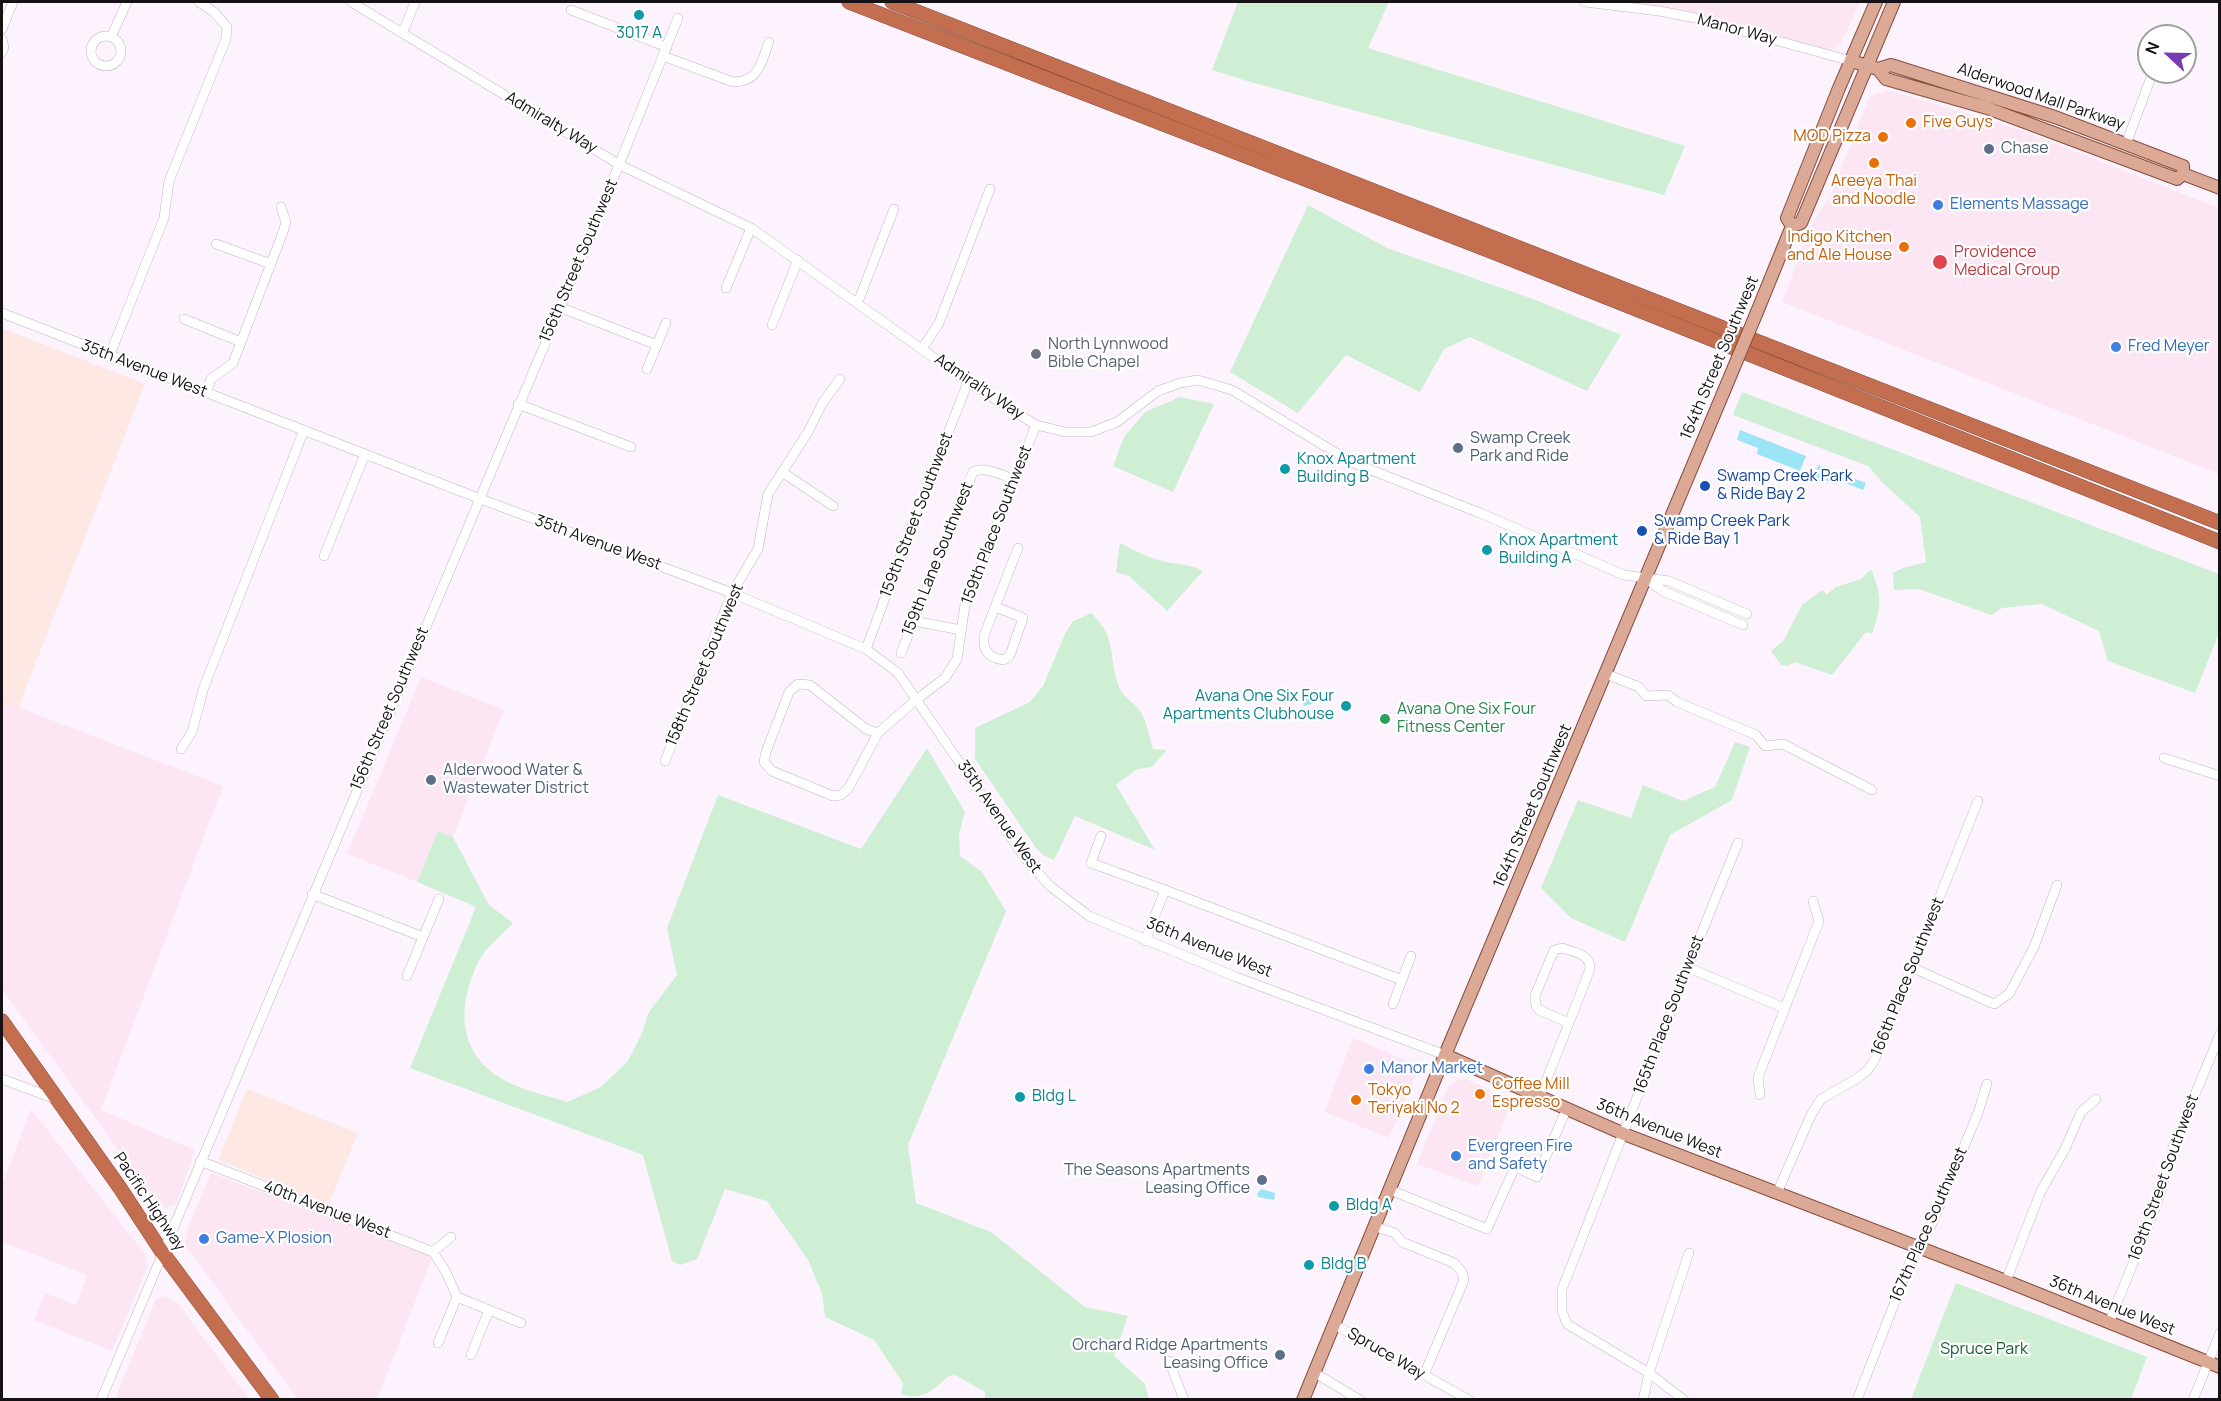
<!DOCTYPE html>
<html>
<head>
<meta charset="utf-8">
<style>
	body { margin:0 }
	#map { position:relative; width:2221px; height:1401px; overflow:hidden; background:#fdf3fe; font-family:Manrope,sans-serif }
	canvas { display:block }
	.frame { position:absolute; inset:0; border:3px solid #151115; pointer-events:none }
	.north { position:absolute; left:2137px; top:24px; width:60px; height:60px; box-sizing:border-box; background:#fff; border:2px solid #a1a0a1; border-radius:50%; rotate:292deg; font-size:16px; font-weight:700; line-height:24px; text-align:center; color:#151115 }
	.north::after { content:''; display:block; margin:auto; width:21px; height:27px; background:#783bb1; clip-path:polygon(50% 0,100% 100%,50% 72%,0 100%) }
</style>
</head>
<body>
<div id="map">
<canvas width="2221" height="1401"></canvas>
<div class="frame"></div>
<div class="north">N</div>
</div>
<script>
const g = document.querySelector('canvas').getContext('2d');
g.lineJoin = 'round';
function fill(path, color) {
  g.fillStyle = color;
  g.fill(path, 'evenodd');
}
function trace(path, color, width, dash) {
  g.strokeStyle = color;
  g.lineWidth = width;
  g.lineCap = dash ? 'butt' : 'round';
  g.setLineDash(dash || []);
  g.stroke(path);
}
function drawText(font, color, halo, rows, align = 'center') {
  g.font = font + ' Manrope,sans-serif';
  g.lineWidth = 4.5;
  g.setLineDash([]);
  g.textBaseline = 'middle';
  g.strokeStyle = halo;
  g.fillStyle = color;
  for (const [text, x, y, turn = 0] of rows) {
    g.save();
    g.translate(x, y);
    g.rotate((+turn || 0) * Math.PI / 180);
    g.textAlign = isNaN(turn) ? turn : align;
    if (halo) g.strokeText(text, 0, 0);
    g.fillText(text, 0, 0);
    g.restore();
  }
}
const commercial = new Path2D(`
	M1585,2h274l-16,38 -9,10 -20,1 -119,-33z
	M1888,90l130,39 201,79v266l-437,-172 32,-83 15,-20 41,-103z
	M421,677l83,33 -51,127 -15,-6 -21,51 -70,-28z
	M2,701l221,85 -122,324 94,40 -18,53 -11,5 -8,-3 -156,-216z
	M1353,1038l55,23 8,15 -27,62 -65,-26z
	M1466,1079l46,21 -34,86 -61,-22 31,-78 7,-5z
	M31,1109l114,145 3,11 -36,86 -78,-31 11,-27 31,12 11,-30 -85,-33v-57z
	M211,1173l222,83 -56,143 -79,1 -113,-155 3,-17z
	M165,1296l11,5 73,98h-134l41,-100z`);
const industrial = new Path2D(`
	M2,328l143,56 -127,324 -16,-7z
	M247,1089l111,44 -29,72 -111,-45z`);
const green = new Path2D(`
	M1238,2h151l-21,46 317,98 -21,49 -417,-114 -35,-11z
	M1308,205l79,43 146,51 88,36 -34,56 -117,-54 -26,12 -24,43 -74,-37 -48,58 -68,-41z
	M1742,392l477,182v59l-24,60 -87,-32 -9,-30 -57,-27 -40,4 -11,7 -72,-26 -25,1 -1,-17 10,-5 23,-6 -6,-45 -37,-34 -15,-17 -135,-51z
	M1180,397l34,7 -41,88 -60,-26 11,-29 21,-25z
	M1120,543c14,7 30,16 46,19 12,2 26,3 37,9l-36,40 -38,-35 -13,-4z
	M1871,569c11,27 11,37 1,65l-6,-2 -34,43 -37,-13 -8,4 -6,-1 -10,-14 13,-11 18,-35 20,-15 5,4 9,-7 25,-8z
	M1091,613c28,25 16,47 29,76 5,10 17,15 22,25 5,10 8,24 11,35l14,1 -15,17 -15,2 -21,16 39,65 -80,-34 -21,44 -11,-5 -7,-7 -61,-89v-31l55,-26 13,-16 22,-52 7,-12z
	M1735,742l15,5 -18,53 -62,35 -45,107 -54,-24 -30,-30 37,-88 53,18 12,-33 40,16 32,-14z
	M927,748l38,64 -6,22 1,22 22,16 24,39 -98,234 8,58 75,29 94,75 43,9 -14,40 31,28 4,15h-164v-7l-30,-17 -6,1c-17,14 -25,25 -48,18l2,-11 -29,-43 -49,-23 -3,-24 -14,-33 -41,-59 -42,-12 -28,70 -17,6 -8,-4 -29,-106 -233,-87 66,-161 -59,-25 21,-51 15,6 36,68 24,18c-10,11 -27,24 -34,38 -23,45 -22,94 27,120 19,10 41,14 61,21l34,-15 27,-26 14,-28 7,-21 28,-37 -10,-47 51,-133 143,54z
	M1956,1283l191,74 -16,42h-220z`);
const water = new Path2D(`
	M1740,430l66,26 -6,15 -43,-17 1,-6 -21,-8z
	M1818,465l48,18 -3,7 -25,-10 -2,4 -22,-8z
	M1316,689l3,8 -8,3 1,4 -8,2 -4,-11z
	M1261,1189l14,4 -1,7 -16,-3 -1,-3z`);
const minor = new Path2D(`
	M351,2l269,163 131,63 217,154 68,43 29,7h26l26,-10 41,-31 22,-8 18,-3 34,10 119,72 129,51 144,62 45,6 78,33
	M1585,2l74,9 36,7 156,43
	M571,10l96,37
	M2,29l11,-27
	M403,32l12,-30
	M91 51a15 15 0 1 1 30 0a15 15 0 1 1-30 0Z
	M111,37l16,-35
	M2,39l2,8 -2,5
	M663,56l70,26c26,0 28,-19 36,-40
	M2126,144l27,-72
	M216,244l55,20
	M726,288l25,-60
	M858,302l36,-93
	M559,307l98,38
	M2,313l476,185 254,95 134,56 32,24 127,185 25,28 39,30 147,61 209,78
	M184,319l57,23
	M772,325l26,-65
	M922,349l17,-26 51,-134
	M109,357l55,-139 5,-37 57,-142 1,-12 -13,-15 -15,-10
	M647,369l19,-46
	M206,393l5,-14 22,-16 50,-131 3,-10 -5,-15
	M518,404l113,43
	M782,472l51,34
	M324,556l41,-102
	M1648,580l15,11 80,34
	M996,607l27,11 -13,37 -6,5c-17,-2 -23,-12 -19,-27l33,-85
	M914,621l47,9
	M866,649l51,-137 51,-130
	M901,653l72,-181c11,-7 30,4 41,7
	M1606,674l33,13 7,9 22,-1 9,7 79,33 9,11 18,-2 89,46
	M878,733l-12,-4 -56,-44 -12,-1 -9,8 -23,60 -2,10 8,9 61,25 8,-1 7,-6 30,-56 39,-34 28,-21 12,-19 8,-54 71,-180
	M181,749l11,-17 12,-45 100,-257
	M2164,758l56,18
	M665,761l67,-168 26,-44 10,-55 40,-62 15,-30 17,-23
	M1101,836l-10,27 74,27
	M312,894l111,43
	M1145,941l20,-51 237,90 9,-24
	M1687,967l97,41
	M1913,968l81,36 15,-10 25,-47 23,-62
	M407,976l32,-77
	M1393,1004l9,-24
	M2,1079l56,21
	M1760,1095l-2,-18 61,-156 -6,-20
	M1539,1097l5,-11 25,-63 21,-54c1,-15 -17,-17 -28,-21l-8,2 -19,46 1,10 3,4 30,13
	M200,1161l233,91 18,-15
	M1390,1190l97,39 28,-62 22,10 30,-69
	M1777,1193l34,-78 10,-16 35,-20 11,-8 7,-10 104,-260
	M1376,1227l19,6 7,9 52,21 8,9 2,8 -40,95
	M433,1252l13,20 11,25 64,26
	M2006,1281l35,-90 24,-42 16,-37 15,-13
	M2109,1323l49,-122 15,-53 47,-114
	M1335,1325l134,75
	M438,1343l19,-46
	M471,1355l18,-45
	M1169,1361l15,39
	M1315,1373l45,27
	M101,1400l491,-1168 86,-214
	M1643,1400l6,-27 40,-120
	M1684,1400l-35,-27 -82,-49 -5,-13v-22c59,-148 115,-298 176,-446
	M1857,1400l59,-153 15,-21 47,-113 9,-29
	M2193,1400l27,-67`);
const major = new Path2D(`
	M1851,61l27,8 13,-4 164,52 128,49v8
	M1878,69l8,10 101,29 190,71 6,-5
	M2183,174l37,14
	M1792,226l9,-3 93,-221
	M1792,226l-5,-8 52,-130 37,-86
	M1757,312l35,-86
	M1445,1055l179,79 382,147 214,86
	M1303,1400l134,-326 287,-683`);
const highway = new Path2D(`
	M849,2l644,250 727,290
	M892,2l1328,521
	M2,1021l118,167 42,64 110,148`);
const majorBridge = new Path2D(`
	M1724,391l33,-79`);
const markers = [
	[639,15,6,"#0f9aa8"],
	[1911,123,6,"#e8710a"],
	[1883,137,6,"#e8710a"],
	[1989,149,6,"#5c6f8a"],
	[1874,163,6,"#e8710a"],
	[1938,205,6,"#3f7fe0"],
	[1904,247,6,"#e8710a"],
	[1940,262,8,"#e0444e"],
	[2116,347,6,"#3f7fe0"],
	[1036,354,6,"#6b7280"],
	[1458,448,6,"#5c6f8a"],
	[1285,469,6,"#0f9aa8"],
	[1705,486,6,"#1a4fb4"],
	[1642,531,6,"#1a4fb4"],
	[1487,550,6,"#0f9aa8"],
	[1346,706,6,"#0f9aa8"],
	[1385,719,6,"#2e9e5b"],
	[431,780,6,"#5c6f8a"],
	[1369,1069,6,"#3f7fe0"],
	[1480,1094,6,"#e8710a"],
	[1020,1097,6,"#0f9aa8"],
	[1356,1100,6,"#e8710a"],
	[1456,1156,6,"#3f7fe0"],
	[1262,1180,6,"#5c6f8a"],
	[1334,1206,6,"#0f9aa8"],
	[204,1239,6,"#3f7fe0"],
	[1309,1265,6,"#0f9aa8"],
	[1280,1355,6,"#5c6f8a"]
];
const streetNames = [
	["Manor Way",1737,30,15],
	["Alderwood Mall Parkway",2041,97,19],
	["Admiralty Way",551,123,31],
	["156th Street Southwest",579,261,-67],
	["164th Street Southwest",1720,358,-67],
	["35th Avenue West",144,369,21],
	["Admiralty Way",979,387,34],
	["159th Street Southwest",917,515,-69],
	["159th Place Southwest",997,525,-69],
	["35th Avenue West",598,543,20],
	["159th Lane Southwest",938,559,-68],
	["158th Street Southwest",705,665,-67],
	["156th Street Southwest",390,709,-67],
	["164th Street Southwest",1533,806,-67],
	["35th Avenue West",999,817,55],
	["36th Avenue West",1209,948,22],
	["166th Place Southwest",1908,977,-68],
	["165th Place Southwest",1669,1015,-69],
	["36th Avenue West",1659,1129,22],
	["169th Street Southwest",2164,1178,-70],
	["Pacific Highway",149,1202,56],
	["40th Avenue West",327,1210,21],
	["167th Place Southwest",1929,1225,-66],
	["36th Avenue West",2112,1306,22],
	["Spruce Way",1386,1354,30]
];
const cultureNames = [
	["3017 A",639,34,"center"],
	["Knox Apartment",1297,460],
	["Building B",1297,478],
	["Knox Apartment",1499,541],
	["Building A",1499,559],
	["Avana One Six Four",1334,697,"right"],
	["Apartments Clubhouse",1334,715,"right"],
	["Bldg L",1032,1097],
	["Bldg A",1346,1206],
	["Bldg B",1321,1265]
];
const foodNames = [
	["Five Guys",1923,123],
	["MOD Pizza",1871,137,"right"],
	["Areeya Thai",1874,182,"center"],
	["and Noodle",1874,200,"center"],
	["Indigo Kitchen",1892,238,"right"],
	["and Ale House",1892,256,"right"],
	["Coffee Mill",1492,1085],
	["Espresso",1492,1103],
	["Tokyo",1368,1091],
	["Teriyaki No 2",1368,1109]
];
const serviceNames = [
	["Chase",2001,149],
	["Swamp Creek",1470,439],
	["Park and Ride",1470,457],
	["Alderwood Water &",443,771],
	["Wastewater District",443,789],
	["The Seasons Apartments",1250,1171,"right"],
	["Leasing Office",1250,1189,"right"],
	["Orchard Ridge Apartments",1268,1346,"right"],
	["Leasing Office",1268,1364,"right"]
];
const shopNames = [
	["Elements Massage",1950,205],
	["Fred Meyer",2128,347],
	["Manor Market",1381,1069],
	["Evergreen Fire",1468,1147],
	["and Safety",1468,1165],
	["Game-X Plosion",216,1239]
];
const healthNames = [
	["Providence",1954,253],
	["Medical Group",1954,271]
];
const worshipNames = [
	["North Lynnwood",1048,345],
	["Bible Chapel",1048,363]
];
const transitNames = [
	["Swamp Creek Park",1717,477],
	["& Ride Bay 2",1717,495],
	["Swamp Creek Park",1654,522],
	["& Ride Bay 1",1654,540]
];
const leisureNames = [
	["Avana One Six Four",1397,710],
	["Fitness Center",1397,728]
];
const parkNames = [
	["Spruce Park",1984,1350]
];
fill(commercial, '#fce6f3');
fill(industrial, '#fde8e4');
fill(green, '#ceefd3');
fill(water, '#9ce5f6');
trace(minor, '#c0b5c1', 10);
trace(major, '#864e3b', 14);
trace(highway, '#864e3b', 15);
trace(minor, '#fff', 9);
trace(major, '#dba995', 12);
trace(highway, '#c36f4f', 14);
trace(majorBridge, '#864e3b', 14, []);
trace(majorBridge, '#dba995', 12);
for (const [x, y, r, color] of markers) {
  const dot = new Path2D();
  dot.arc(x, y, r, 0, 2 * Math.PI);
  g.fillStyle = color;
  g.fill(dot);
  trace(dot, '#fff', 2);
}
drawText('16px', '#151115', '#fff', streetNames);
drawText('16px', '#0d838f', '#fff', cultureNames, 'left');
drawText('16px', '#c56008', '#fff', foodNames, 'left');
drawText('16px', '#4e5e75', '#fff', serviceNames, 'left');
drawText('16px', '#366cbe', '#fff', shopNames, 'left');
drawText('16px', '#be3a42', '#fff', healthNames, 'left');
drawText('16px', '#5b616d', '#fff', worshipNames, 'left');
drawText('16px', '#164399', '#fff', transitNames, 'left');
drawText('16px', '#27864d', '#fff', leisureNames, 'left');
drawText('16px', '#165e2d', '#fff', parkNames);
</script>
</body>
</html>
